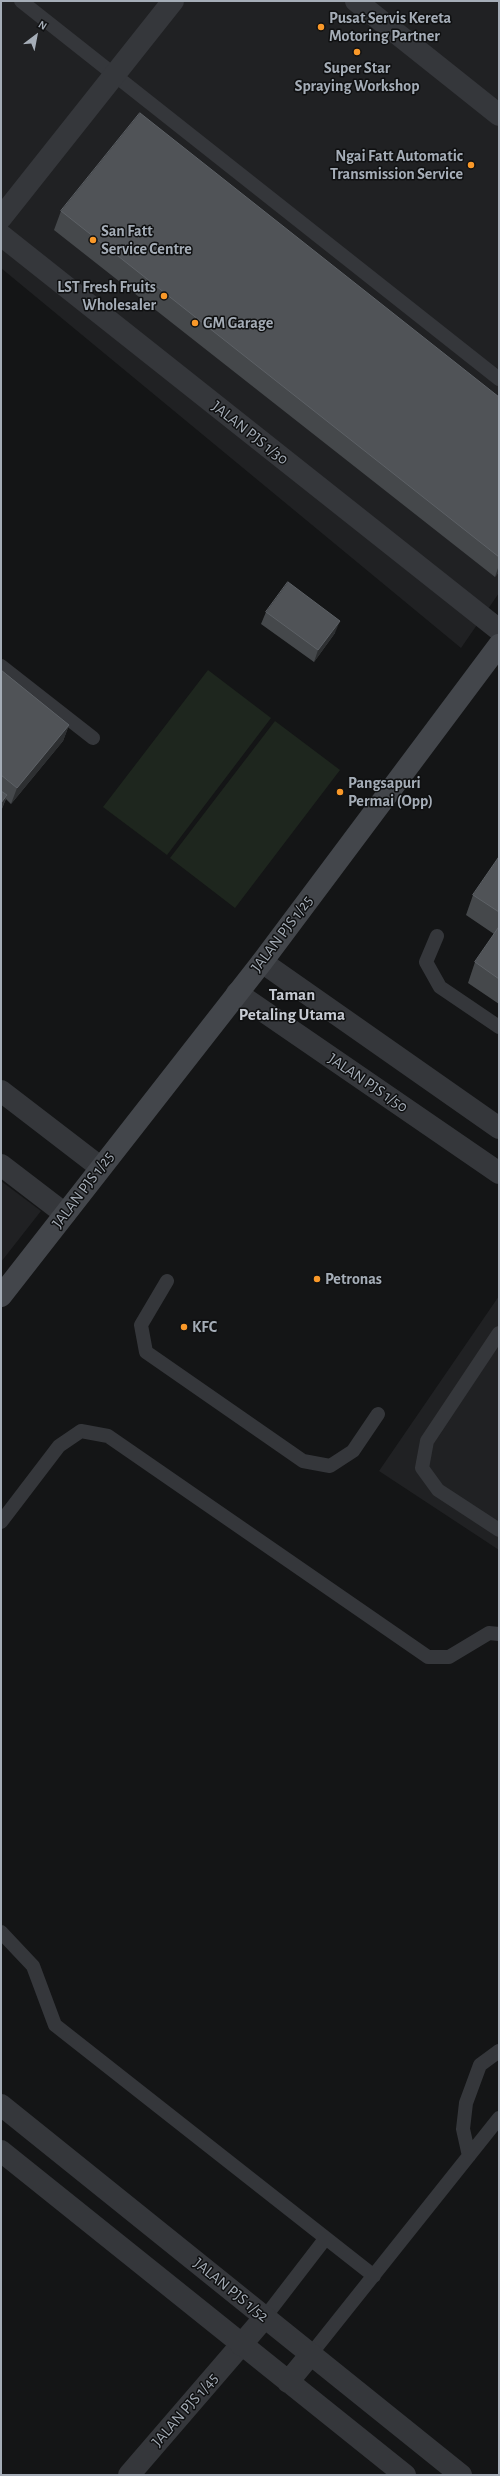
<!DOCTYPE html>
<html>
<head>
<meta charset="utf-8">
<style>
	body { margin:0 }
	#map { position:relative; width:500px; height:2476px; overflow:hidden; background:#141516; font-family:"Alegreya Sans",sans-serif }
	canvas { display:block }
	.frame { position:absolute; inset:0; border:2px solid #a5adb7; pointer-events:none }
	.north { position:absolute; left:16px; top:16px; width:40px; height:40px; -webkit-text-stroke:3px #0f1011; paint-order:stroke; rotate:32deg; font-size:11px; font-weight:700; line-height:16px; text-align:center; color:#a5adb7 }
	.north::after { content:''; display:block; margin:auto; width:14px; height:18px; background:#a5adb7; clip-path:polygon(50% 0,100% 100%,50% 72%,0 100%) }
</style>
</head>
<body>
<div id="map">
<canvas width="500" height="2476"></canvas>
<div class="frame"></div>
<div class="north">N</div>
</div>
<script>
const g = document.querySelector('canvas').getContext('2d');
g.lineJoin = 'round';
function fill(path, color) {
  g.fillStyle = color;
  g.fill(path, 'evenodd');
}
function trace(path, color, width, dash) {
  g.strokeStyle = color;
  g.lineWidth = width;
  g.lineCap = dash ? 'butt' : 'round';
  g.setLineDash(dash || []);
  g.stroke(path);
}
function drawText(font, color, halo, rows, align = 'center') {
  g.font = font + ' "Alegreya Sans",sans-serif';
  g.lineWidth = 3;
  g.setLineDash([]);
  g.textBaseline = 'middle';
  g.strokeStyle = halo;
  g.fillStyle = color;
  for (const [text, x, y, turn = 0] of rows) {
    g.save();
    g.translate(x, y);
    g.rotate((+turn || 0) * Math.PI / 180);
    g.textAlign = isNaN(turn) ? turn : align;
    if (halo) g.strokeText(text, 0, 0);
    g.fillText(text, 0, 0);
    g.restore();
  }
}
const built = new Path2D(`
	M1,1h498v592l-38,55 -460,-380z
	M1,1181l40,30 -40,51z
	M499,1296v254l-120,-79z`);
const green = new Path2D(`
	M208,670l63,48 -104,137 -64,-48z
	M275,721l65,49 -105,138 -65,-50z`);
const service = new Path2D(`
	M21,1l478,378
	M1,666l92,72
	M437,936l-11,26 14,25 59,40
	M167,1281l-26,44 5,27 157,109 27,5 23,-15 25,-37
	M499,1333l-72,108 -5,27 16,22 61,40
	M1,1522l58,-76 22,-15 27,5 320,221h21l40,-24 10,1
	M1,1932l32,34 22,59 319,251
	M469,2156l-6,-27 3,-26 14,-38 19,-14
	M265,2317l60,-78
	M311,2354l188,-236`);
const minor = new Path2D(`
	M356,1l143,114
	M1,218l172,-217
	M1,235l498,395
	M1,1091l99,76
	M1,1165l64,49
	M129,2475l112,-130`);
const tertiary = new Path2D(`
	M262,962l237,166
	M237,993l262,180
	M1,2105l460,370
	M1,2151l404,324
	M241,2345l24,-28
	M288,2382l23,-28`);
const secondary = new Path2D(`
	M1,1296l261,-334 237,-317`);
const wall = new Path2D(`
	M61,211l438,186v175l-4,5 -441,-347z
	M266,612l69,21 -21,29 -53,-38z
	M1,670l68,55 -6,16 -52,63 -5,-5 -5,12z
	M499,857v147l-31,-21 7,-21 19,-28 -28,-19 7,-20z`);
const shadedWall = new Path2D(`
	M499,565v7l-4,5z
	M340,621l-5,12 -21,29 4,-12z
	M69,725l-6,16 -52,63 6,-16z
	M7,795l-6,16v-8z`);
const building = new Path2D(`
	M140,113l359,284v160l-438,-346z
	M288,582l52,39 -22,29 -52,-38z
	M1,670l68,55 -52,63 -16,-13z
	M1,791l6,4 -6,8z
	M499,857v55l-26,-17z
	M499,927v52l-24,-17z`);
const markers = [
	[321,27,4,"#fa9929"],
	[357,52,4,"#fa9929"],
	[471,165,4,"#fa9929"],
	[93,240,4,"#fa9929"],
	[164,296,4,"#fa9929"],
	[195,323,4,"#fa9929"],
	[340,792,4,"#fa9929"],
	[317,1279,4,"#fa9929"],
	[184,1327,4,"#fa9929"]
];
const poiNames = [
	["Pusat Servis Kereta",329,18],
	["Motoring Partner",329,36],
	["Super Star",357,68,"center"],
	["Spraying Workshop",357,86,"center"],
	["Ngai Fatt Automatic",463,156,"right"],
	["Transmission Service",463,174,"right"],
	["San Fatt",101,231],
	["Service Centre",101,249],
	["LST Fresh Fruits",156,287,"right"],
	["Wholesaler",156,305,"right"],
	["GM Garage",203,323],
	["Pangsapuri",348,783],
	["Permai (Opp)",348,801],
	["Petronas",325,1279],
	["KFC",192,1327]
];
const streetNames = [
	["JALAN PJS 1/30",250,433,38],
	["JALAN PJS 1/25",282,934,-53],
	["JALAN PJS 1/50",368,1083,34],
	["JALAN PJS 1/25",83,1190,-53],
	["JALAN PJS 1/52",231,2290,39],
	["JALAN PJS 1/45",185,2410,-49]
];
const neighbourhoodNames = [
	["Taman",292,995],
	["Petaling Utama",292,1015]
];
fill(built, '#202123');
fill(green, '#1e261e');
trace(service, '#35373b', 14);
trace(minor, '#35373b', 22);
trace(tertiary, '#35373b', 22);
trace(secondary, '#43464b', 22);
fill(wall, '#45484b');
fill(shadedWall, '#2d2f31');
fill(building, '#505357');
trace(building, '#5d6166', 1);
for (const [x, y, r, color] of markers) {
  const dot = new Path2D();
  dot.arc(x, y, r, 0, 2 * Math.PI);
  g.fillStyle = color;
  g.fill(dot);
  trace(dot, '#0f1011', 1.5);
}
drawText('bold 16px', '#a5adb7', '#0f1011', poiNames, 'left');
drawText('16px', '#a5adb7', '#0f1011', streetNames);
drawText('bold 17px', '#c7cbd3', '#0f1011', neighbourhoodNames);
</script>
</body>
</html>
